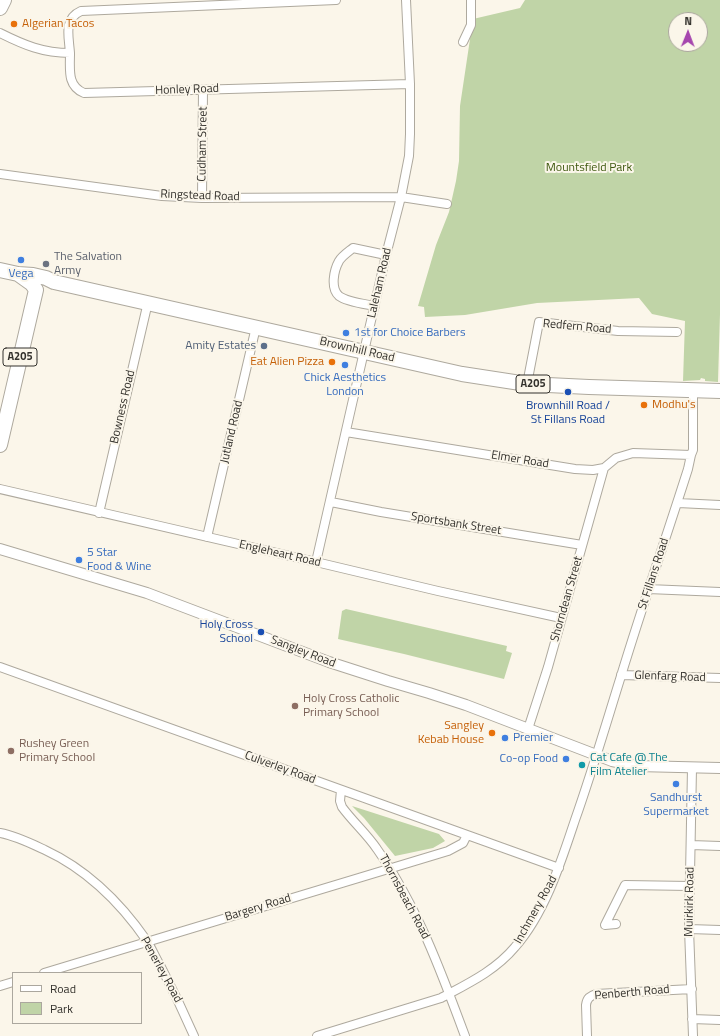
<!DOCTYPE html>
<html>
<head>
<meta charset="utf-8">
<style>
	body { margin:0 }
	#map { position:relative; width:720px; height:1036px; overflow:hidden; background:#fbf6ea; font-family:"Titillium Web",sans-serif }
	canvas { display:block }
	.legend { position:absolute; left:12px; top:972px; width:130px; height:52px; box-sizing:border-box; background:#fbf6ea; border:1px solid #aba79e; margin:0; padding:5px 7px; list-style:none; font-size:12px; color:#33312c }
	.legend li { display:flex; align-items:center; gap:8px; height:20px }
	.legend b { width:20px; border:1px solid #aba79e }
	.north { position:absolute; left:668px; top:12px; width:40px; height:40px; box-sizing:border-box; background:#fbf6ea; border:1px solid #aba79e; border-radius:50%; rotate:1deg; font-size:11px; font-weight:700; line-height:16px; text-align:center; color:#33312c }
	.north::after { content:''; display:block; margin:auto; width:14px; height:18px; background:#a646ae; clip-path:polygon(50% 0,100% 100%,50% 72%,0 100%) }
</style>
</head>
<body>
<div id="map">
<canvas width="720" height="1036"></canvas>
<ul class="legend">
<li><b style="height:5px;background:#fff"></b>Road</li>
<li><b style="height:11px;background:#c0d4a7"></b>Park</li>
</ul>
<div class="north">N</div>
</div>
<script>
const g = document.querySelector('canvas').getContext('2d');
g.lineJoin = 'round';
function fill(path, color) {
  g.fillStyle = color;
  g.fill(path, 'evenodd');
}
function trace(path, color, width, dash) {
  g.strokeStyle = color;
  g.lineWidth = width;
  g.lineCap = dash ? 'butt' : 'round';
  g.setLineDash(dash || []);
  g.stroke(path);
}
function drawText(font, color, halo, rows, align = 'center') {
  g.font = font + ' "Titillium Web",sans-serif';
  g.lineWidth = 4;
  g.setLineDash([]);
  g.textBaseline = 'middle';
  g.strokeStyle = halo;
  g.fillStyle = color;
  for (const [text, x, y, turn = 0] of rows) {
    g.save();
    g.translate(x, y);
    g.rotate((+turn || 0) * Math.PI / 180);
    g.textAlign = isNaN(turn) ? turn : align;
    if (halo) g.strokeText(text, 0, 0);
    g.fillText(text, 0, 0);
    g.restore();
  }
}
const green = new Path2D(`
	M525,0h195v314l-2,68 -13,-1v-2l-4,-1 -1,2 -17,1 2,-60 -33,-7 -13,-16 -102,5 -72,12 -40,2 -1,-10 -6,-1 18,-61 13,-33 7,-31 3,-20 1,-55 13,-87 47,-11zM676,20h24v24h-24z
	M346,609l161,37 -1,5 6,2 -8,26 -100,-25 -66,-15 4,-28z
	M352,806l87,28 6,7 -12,7 -38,8 -31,-38z`);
const minor = new Path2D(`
	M0,33c24,12 43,20 70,20 0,17 -3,33 14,40l326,-9
	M463,42l8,-17v-25
	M70,53c-1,-16 -7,-34 11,-42l255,-11
	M0,174l162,22 40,2 199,-1 46,7
	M202,198l1,-108
	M375,306c-10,-2 -28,-4 -36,-10 -9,-8 -5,-26 0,-35 3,-5 9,-9 14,-13l33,7
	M527,384l12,-62 79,9 59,1
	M346,432l229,37 18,1 11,-2 12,-10 17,-5 58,2
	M0,489l316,73 122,29 123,27
	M331,502l50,10 201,33
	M678,503l42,2
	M99,513l49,-211
	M207,537l49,-210
	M316,562l70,-307 15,-58 8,-41 1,-22v-50l-4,-84
	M648,589l72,3
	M0,667l559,201
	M621,675l99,3
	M528,729l20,-62 56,-199
	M692,768l-3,161 4,107
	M341,790l-1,11 2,6c11,15 25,27 35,42 40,57 64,122 88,187
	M0,833c16,3 30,10 45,17 43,20 75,52 102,91 5,8 9,18 14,26 12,23 23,46 33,69
	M691,845l29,1
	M616,924l-11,1 20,-40 65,1
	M689,929l31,1
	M44,973l404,-122 15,-8 4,-8
	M0,986l13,-4
	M692,1019l28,1
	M317,1036l124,-38c26,-14 54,-27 74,-51 30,-34 46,-85 60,-127 17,-48 31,-96 46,-144 21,-69 45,-138 67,-207l3,-14 2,-5v-60
	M587,1036l-1,-31c1,-7 4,-9 10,-11l96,-5`);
const tertiary = new Path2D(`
	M0,549l147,44 182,69 59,19 41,12 37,12 146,56 25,5 83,2`);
const trunk = new Path2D(`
	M0,8l4,-8
	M0,270l18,4 15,1 13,3 8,4 408,92 65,10 62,3 131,4
	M0,445l36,-155 -4,-6 -14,-10`);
const markers = [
	[14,24,4,"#e8710a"],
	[21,260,4,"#3f7fe0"],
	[46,264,4,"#6b7280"],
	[346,333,4,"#3f7fe0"],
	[264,346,4,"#5c6f8a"],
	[332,362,4,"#e8710a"],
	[345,365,4,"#3f7fe0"],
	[568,392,4,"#1a4fb4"],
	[644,405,4,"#e8710a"],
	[79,560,4,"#3f7fe0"],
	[261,632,4,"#1a4fb4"],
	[295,706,4,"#8d6e63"],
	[492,733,4,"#e8710a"],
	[505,738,4,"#3f7fe0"],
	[11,751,4,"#8d6e63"],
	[566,759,4,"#3f7fe0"],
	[582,765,4,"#0f9aa8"],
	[676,784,4,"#3f7fe0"]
];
const shields = [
	[20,357,34],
	[533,384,34]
];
const shieldNames = [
	["A205",20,357],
	["A205",533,384]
];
const foodNames = [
	["Algerian Tacos",22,24],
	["Eat Alien Pizza",324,362,"right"],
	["Modhu's",652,405],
	["Sangley",484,726,"right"],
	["Kebab House",484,740,"right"]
];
const streetNames = [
	["Honley Road",187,90,-2],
	["Cudham Street",203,144,-89],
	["Ringstead Road",200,196,2],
	["Laleham Road",380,283,-77],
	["Redfern Road",577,327,5],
	["Brownhill Road",357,350,13],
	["Bowness Road",123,407,-77],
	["Jutland Road",232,432,-77],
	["Elmer Road",520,460,9],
	["Sportsbank Street",456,524,9],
	["Engleheart Road",280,554,13],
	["St Fillans Road",654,574,-72],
	["Shorndean Street",567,599,-74],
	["Sangley Road",303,652,21],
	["Glenfarg Road",670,677,2],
	["Culverley Road",280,768,20],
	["Thornsbeach Road",404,897,62],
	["Muirkirk Road",690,902,-89],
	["Bargery Road",258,908,-17],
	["Inchmery Road",536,910,-61],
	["Penerley Road",161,970,61],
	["Penberth Road",632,993,-5]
];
const parkNames = [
	["Mountsfield Park",589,168]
];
const worshipNames = [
	["The Salvation",54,257],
	["Army",54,271]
];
const shopNames = [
	["Vega",21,274],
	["1st for Choice Barbers",354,333,"left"],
	["Chick Aesthetics",345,378],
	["London",345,392],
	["5 Star",87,553,"left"],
	["Food & Wine",87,567,"left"],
	["Premier",513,738,"left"],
	["Co-op Food",558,759,"right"],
	["Sandhurst",676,798],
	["Supermarket",676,812]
];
const serviceNames = [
	["Amity Estates",256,346]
];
const transitNames = [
	["Brownhill Road /",568,406],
	["St Fillans Road",568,420],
	["Holy Cross",253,625,"right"],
	["School",253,639,"right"]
];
const educationNames = [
	["Holy Cross Catholic",303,699],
	["Primary School",303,713],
	["Rushey Green",19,744],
	["Primary School",19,758]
];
const cultureNames = [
	["Cat Cafe @ The",590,758],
	["Film Atelier",590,772]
];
fill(green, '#c0d4a7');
trace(minor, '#aea99e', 10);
trace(tertiary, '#aea99e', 12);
trace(trunk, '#aea99e', 16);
trace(minor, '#fff', 8);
trace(tertiary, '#fff', 10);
trace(trunk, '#fff', 14);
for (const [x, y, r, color] of markers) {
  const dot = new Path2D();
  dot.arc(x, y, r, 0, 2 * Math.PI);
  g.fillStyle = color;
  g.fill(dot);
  trace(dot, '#fbf6ea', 1.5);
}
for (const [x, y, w] of shields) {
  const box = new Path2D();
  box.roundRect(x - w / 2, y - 9, w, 18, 3);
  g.fillStyle = '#fbf6ea';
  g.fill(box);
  trace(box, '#33312c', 1);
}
drawText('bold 11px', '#33312c', null, shieldNames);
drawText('12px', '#c56008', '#fbf6ea', foodNames, 'left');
drawText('12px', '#33312c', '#fbf6ea', streetNames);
drawText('12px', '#3e580f', '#fbf6ea', parkNames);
drawText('12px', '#5b616d', '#fbf6ea', worshipNames, 'left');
drawText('12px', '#366cbe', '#fbf6ea', shopNames);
drawText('12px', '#4e5e75', '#fbf6ea', serviceNames, 'right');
drawText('12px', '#164399', '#fbf6ea', transitNames);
drawText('12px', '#785e54', '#fbf6ea', educationNames, 'left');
drawText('12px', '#0d838f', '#fbf6ea', cultureNames, 'left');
</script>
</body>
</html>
